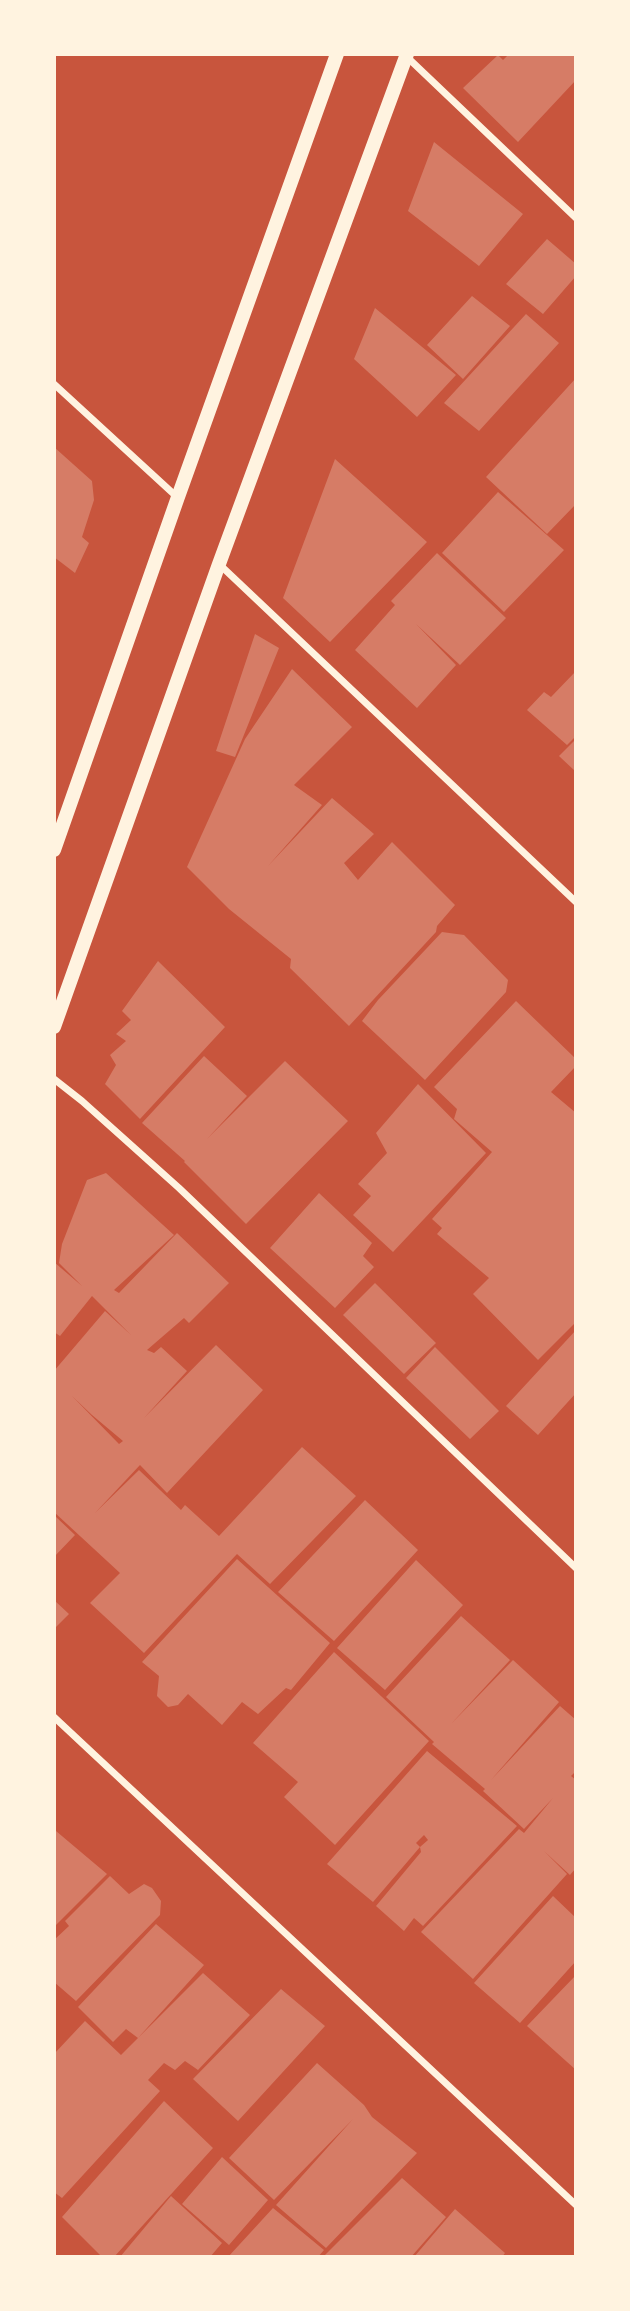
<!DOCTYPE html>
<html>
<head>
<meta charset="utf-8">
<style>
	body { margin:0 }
	#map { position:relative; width:630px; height:2311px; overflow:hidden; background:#c8553d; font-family:Mulish,sans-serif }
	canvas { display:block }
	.frame { position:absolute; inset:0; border:56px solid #fff3e0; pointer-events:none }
</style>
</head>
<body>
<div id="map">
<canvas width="630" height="2311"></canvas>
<div class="frame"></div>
</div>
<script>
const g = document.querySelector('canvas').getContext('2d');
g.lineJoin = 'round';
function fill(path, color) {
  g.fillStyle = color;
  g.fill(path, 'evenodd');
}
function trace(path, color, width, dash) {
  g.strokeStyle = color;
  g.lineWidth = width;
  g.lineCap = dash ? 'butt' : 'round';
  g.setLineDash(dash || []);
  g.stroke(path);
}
const building = new Path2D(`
	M509,54h67v26l-58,62 -55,-54 35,-33 5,5z
	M434,142l89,72 -44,52 -71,-55z
	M547,239l29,25v12l-33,38 -37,-30z
	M472,296l38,30 -47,53 -36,-34z
	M375,308l81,67 -39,42 -63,-58z
	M526,314l33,29 -80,88 -35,-28z
	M576,378v126l-29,30 -61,-57z
	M54,447l38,34 2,19 -12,37 7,6 -14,30 -21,-16z
	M335,459l92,83 -97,100 -47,-44z
	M498,492l66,58 -60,62 -62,-59z
	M437,553l69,65 -46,47 -44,-41 40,41 -39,43 -62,-58 40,-45 -4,-4z
	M255,634l24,14 -44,109 -19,-6z
	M292,669l60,58 -58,58 28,20 -54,61 64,-68 42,36 -30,29 14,17 -17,19 51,-57 63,63 -18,21 -1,6 -87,94 -59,-58 1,-9 -62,-50 -42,-42 58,-128z
	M576,671v65l-9,9 -40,-35 17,-18 7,5z
	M576,739v33l-17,-16z
	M442,932l22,3 44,45 -2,12 -81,88 -63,-59 16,-21z
	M158,961l67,66 -85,92 -35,-35 11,-19 -6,-10 16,-14 -10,-7 15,-14 -9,-9z
	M516,1001l60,58v7l-25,26 25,21v209l-38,38 -65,-66 16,-16 -52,-44 5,-6 -10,-9 60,-67 -38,-33 3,-10 -23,-22z
	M204,1056l43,40 -40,43 78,-78 63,60 -102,103 -62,-62 1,-1 -43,-38z
	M418,1084l68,69 -93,99 -40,-37 18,-19 -13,-12 29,-31 -11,-20z
	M106,1173l68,62 -60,55 5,3 58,-60 52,50 -40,40 -5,-5 -37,32 7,3 7,-6 26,24 -43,47 72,-73 47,45 -96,103 -27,-28 -45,48 44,-43 42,40 4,-5 34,31 83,-89 54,49 -86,88 -33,-30 -93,99 -54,-50 30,-30 -66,-61v-141l51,-60 26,24 -39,-39 -32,40 -6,-4v-70l28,24 -23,-23 3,-19 25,-64zM72,1396l20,19 31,26 -4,3z
	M319,1193l53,50 -9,13 11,11 -39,41 -65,-60z
	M375,1283l61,60 -32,31 -61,-59z
	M576,1330v63l-38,42 -32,-29z
	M435,1347l64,64 -29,28 -64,-61z
	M365,1500l53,50 -84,91 -56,-49z
	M54,1515l21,20 -21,22z
	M237,1559l93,84 -39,47 -5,-2 -28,26 -16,-12 -20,23 -34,-31 -10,11 -10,2 -11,-11 2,-20 -17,-14z
	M416,1560l47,45 -78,85 -48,-42z
	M54,1600l15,14 -15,15z
	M461,1616l49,44 -59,64 62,-64 46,42 -68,78 69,-74 16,14v51l-5,5 5,4v88l-6,7 -26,-24 23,23 -94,105 -52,-47 98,-103 5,4 29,-35 -29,31 -41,-38 2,-2 -53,-45 2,-2 -48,-45z
	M334,1652l95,89 -94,104 -51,-48 14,-15 -45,-39z
	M427,1751l90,75 -94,100 -9,-8 -10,13 -28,-25 45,-54 -1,-5 8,-7 -4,-5 -8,8 4,4 -47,55 -46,-38z
	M56,1831l51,43 -53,53v-95z
	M110,1876l19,18 15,-10 8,4 9,13 -1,14 -84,86 -22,-19v-42l15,-14 -4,-5z
	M553,1896l23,22v43l-56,62 -46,-40z
	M156,1924l48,41 -66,73 -12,-9 -13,13 -35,-35z
	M203,1973l47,42 -52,55 -13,-9 -10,9 -11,-7 -16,17 12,11 -98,107 -8,-6v-138l31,-33 36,34z
	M576,1975v95l-49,-44z
	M281,1989l44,37 -87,95 -45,-42z
	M317,2063l47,42 8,12 45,36 -91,95 -50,-43 77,-86 -79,81 -45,-42z
	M164,2101l49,47 -99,109h-12l-40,-40z
	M222,2157l46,43 -39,45 -47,-41z
	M402,2178l44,39 -35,40h-88z
	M171,2196l51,47 -12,14h-90z
	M273,2208l51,42 -6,7h-90z
	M455,2209l50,44 -3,4h-88z`);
const minor = new Path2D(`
	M407,57l169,161
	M54,384l123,113
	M219,564l357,338
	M54,1079l28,22 97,87 397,380
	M54,1717l522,488`);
const secondary = new Path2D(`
	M54,850l124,-353 159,-443
	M54,1027l165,-463 188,-510`);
fill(building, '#d67c66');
trace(minor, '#fff3e0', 7);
trace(secondary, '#fff3e0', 14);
</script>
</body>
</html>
